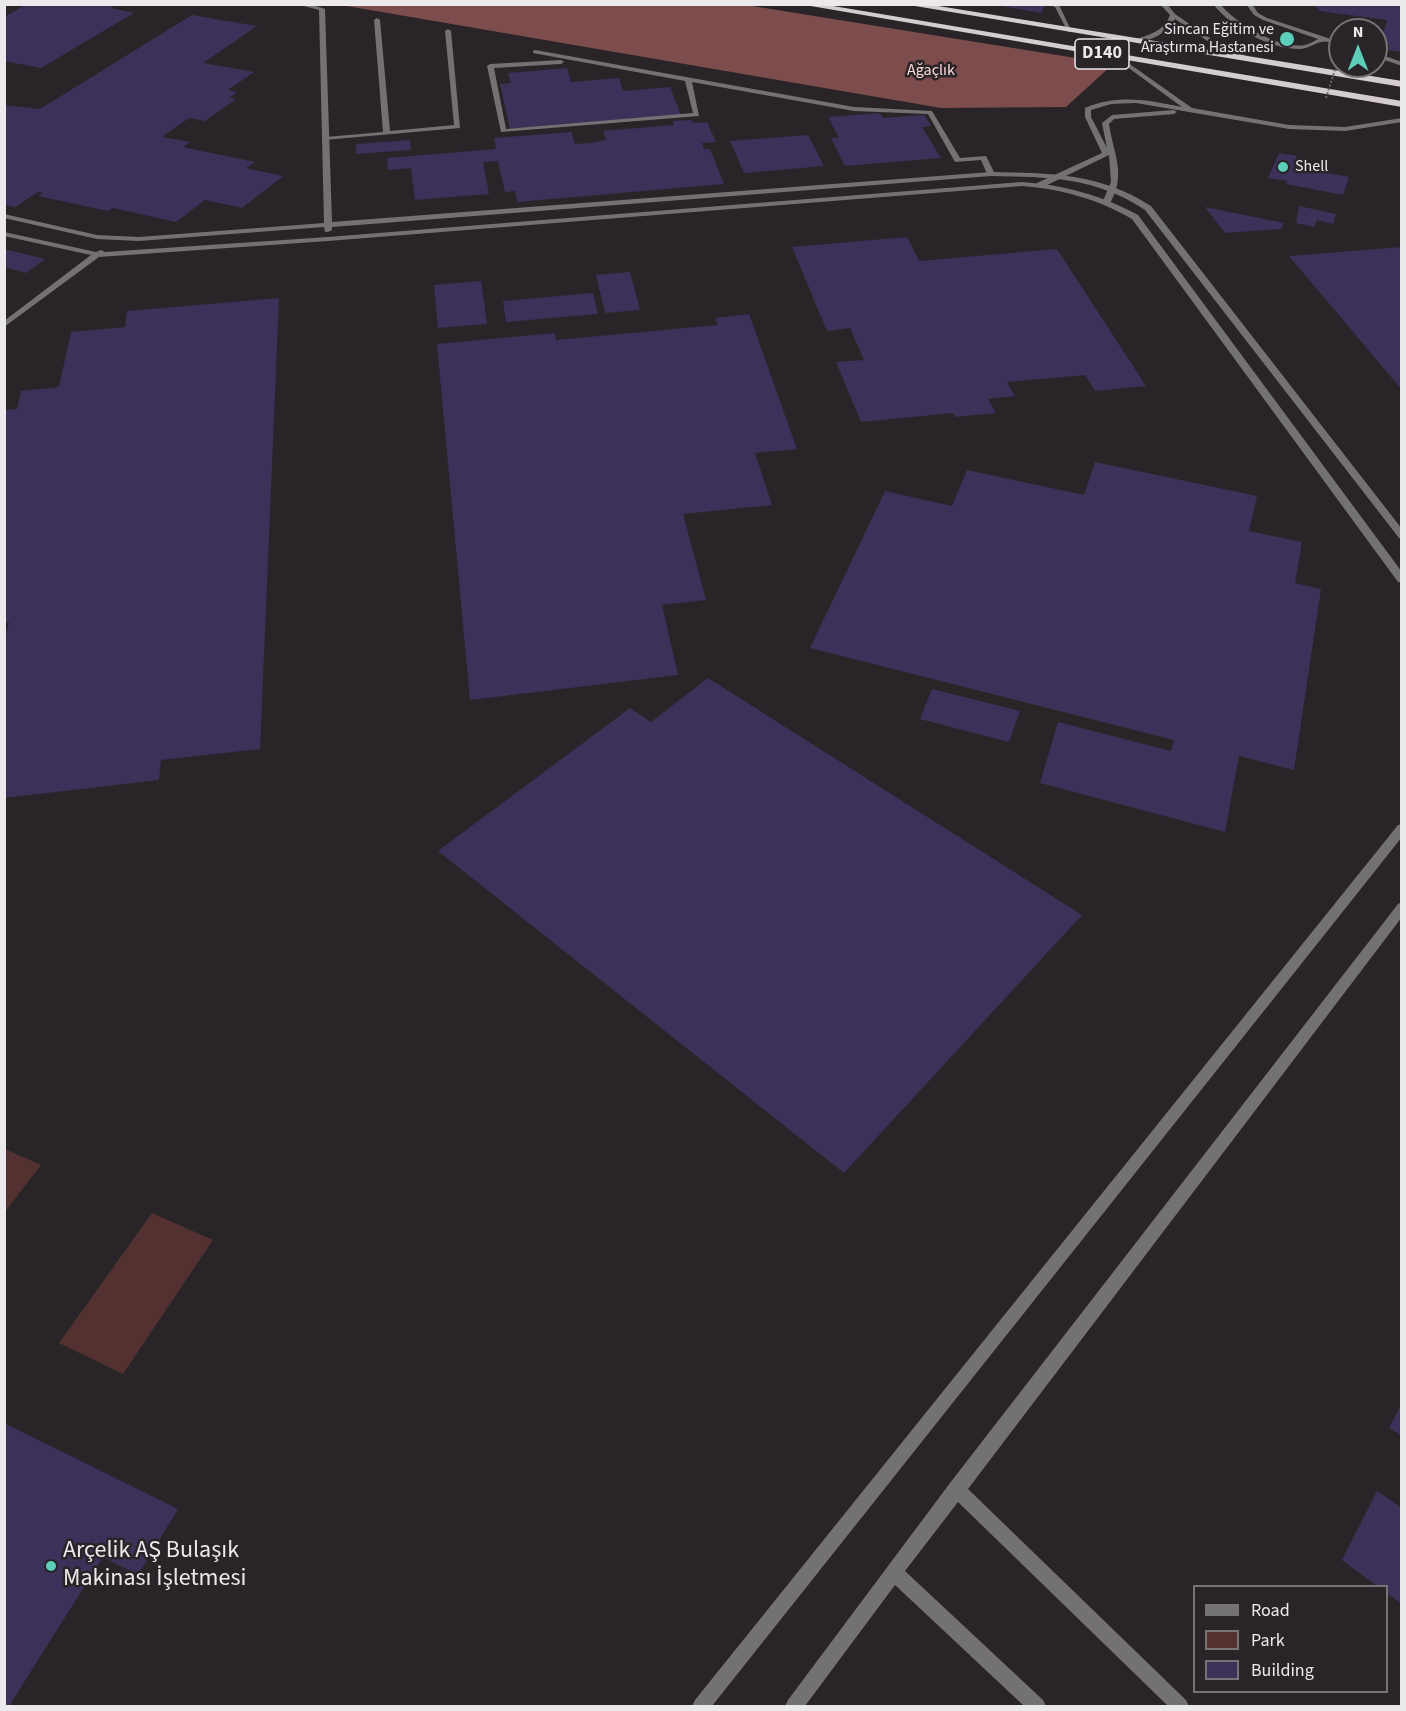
<!DOCTYPE html>
<html>
<head>
<meta charset="utf-8">
<style>
	body { margin:0 }
	#map { position:relative; width:1406px; height:1711px; overflow:hidden; background:#282428; font-family:"Source Sans 3",sans-serif }
	canvas { display:block }
	.frame { position:absolute; inset:0; border:6px solid #ebe9ec; pointer-events:none }
	.legend { position:absolute; left:1193px; top:1585px; width:195px; height:108px; box-sizing:border-box; background:#282428; border:2px solid #767376; margin:0; padding:8px 10px; list-style:none; font-size:18px; color:#ebe9ec }
	.legend li { display:flex; align-items:center; gap:12px; height:30px }
	.legend b { width:30px; border:2px solid #767376 }
	.north { position:absolute; left:1328px; top:18px; width:60px; height:60px; box-sizing:border-box; background:#282428; border:2px solid #767376; border-radius:50%; rotate:0deg; font-size:16px; font-weight:700; line-height:24px; text-align:center; color:#ebe9ec }
	.north::after { content:''; display:block; margin:auto; width:21px; height:27px; background:#5cceba; clip-path:polygon(50% 0,100% 100%,50% 72%,0 100%) }
</style>
</head>
<body>
<div id="map">
<canvas width="1406" height="1711"></canvas>
<div class="frame"></div>
<ul class="legend">
<li><b style="height:8px;background:#747172"></b>Road</li>
<li><b style="height:16px;background:#533131"></b>Park</li>
<li><b style="height:16px;background:#3c3259"></b>Building</li>
</ul>
<div class="north">N</div>
</div>
<script>
const g = document.querySelector('canvas').getContext('2d');
g.lineJoin = 'round';
function fill(path, color) {
  g.fillStyle = color;
  g.fill(path, 'evenodd');
}
function trace(path, color, width, dash) {
  g.strokeStyle = color;
  g.lineWidth = width;
  g.lineCap = dash ? 'butt' : 'round';
  g.setLineDash(dash || []);
  g.stroke(path);
}
function drawText(font, color, halo, rows, align = 'center') {
  g.font = font + ' "Source Sans 3",sans-serif';
  g.lineWidth = 5;
  g.setLineDash([]);
  g.textBaseline = 'middle';
  g.strokeStyle = halo;
  g.fillStyle = color;
  for (const [text, x, y, turn = 0] of rows) {
    g.save();
    g.translate(x, y);
    g.rotate((+turn || 0) * Math.PI / 180);
    g.textAlign = isNaN(turn) ? turn : align;
    if (halo) g.strokeText(text, 0, 0);
    g.fillText(text, 0, 0);
    g.restore();
  }
}
const green = new Path2D(`
	M5,1149l36,16 -36,47z
	M152,1213l61,27 -90,134 -64,-31z`);
const forest = new Path2D(`
	M341,5h405l367,59 -47,43 -125,1z`);
const building = new Path2D(`
	M27,4h90l-6,4 23,5 -93,55 -37,-7v-44z
	M991,4h44l10,2 -4,7z
	M1314,4h88v48l-14,-2 1,-5 -9,-2 7,-23 -67,-9z
	M192,15l65,11 -54,37 51,9 -26,18 9,2 -7,6 6,1 -31,22 -16,-3 -27,19 28,5 -7,5 72,15 -9,6 37,8 -41,32 -37,-8 -29,22 -63,-14 -5,3 -70,-15 5,-3 -5,-1 -23,15 -11,-2v-100l36,4z
	M567,68l4,14 48,-4 4,13 47,-4 11,28 -171,14 -10,-45 11,-1 -3,-10z
	M880,113l3,5 41,-3 7,11 -9,1 19,31 -96,8 -14,-28h8l-11,-21z
	M692,120l1,3 14,-1 9,20 -14,1 2,6h6l14,35 -207,18 -2,-11 -10,1 -7,-31 -15,1 6,32 -74,6 -4,-32 -23,2 -1,-12 109,-9 -2,-11 77,-6 4,12 14,-1 17,-3 -3,-9 71,-6 -1,-4z
	M808,135l16,31 -80,7 -14,-32z
	M410,140l1,10 -55,4v-10z
	M1279,153l18,3 -4,10 56,11 -6,18 -57,-11 1,-3 -19,-3z
	M1299,206l37,8 -3,10 -16,-4 -3,7 -18,-4z
	M1205,207l79,16 -3,6 -56,4z
	M907,237l12,24 138,-12 89,137 -51,5 -10,-16 -78,7 8,14 -27,3 8,14 -41,4 -2,-4 -92,9 -25,-60 28,-2 -14,-32 -23,3 -35,-84z
	M1402,247v143l-113,-134z
	M4,249l41,10 -19,14 -22,-6z
	M630,272l10,38 -35,3 -9,-38z
	M481,281l6,43 -49,4 -4,-43z
	M593,293l5,21 -92,8 -3,-21z
	M279,298l-19,451 -99,11 -2,20 -155,18v-154l5,-22 -5,1v-213l13,-1 4,-18 38,-4 12,-55 54,-5 2,-16z
	M749,314l48,135 -42,4 17,52 -89,9 23,86 -44,5 16,70 -208,25 -33,-356 118,-11 1,7 162,-15 -3,-7z
	M1095,462l162,34 -8,35 53,11 -7,41 26,6 -27,181 -55,-14 -14,76 -185,-49 18,-61 113,29 3,-11 -364,-92 75,-157 67,15 15,-36 117,25z
	M708,678l374,237 -238,258 -406,-322 192,-143 21,14z
	M932,689l88,22 -11,31 -89,-23z
	M1402,1403v33l-13,-8z
	M4,1423l174,86 -40,66 -35,-18 -94,149h-5z
	M1377,1491l25,17v96l-16,-11v-7h-9l-35,-26z`);
const service = new Path2D(`
	M1047,4l12,1 13,27h-4l-13,-25z
	M1213,4h7c15,19 60,46 85,41 4,-1 9,-4 13,-6l-55,-19 -9,-5 -8,-11h6l6,9 9,5 73,24v4c-5,-2 -13,-6 -18,-4 -8,1 -14,7 -22,7 -31,0 -68,-21 -87,-45z
	M377,18l3,2 10,111 64,-6 -9,-94 3,-2 3,2 9,97 -136,12 -2,-1 4,-2 57,-5 -9,-112z
	M535,50l319,57 78,4 28,47 26,-2 9,18 -7,2 -7,-16 -26,2 -27,-48 -74,-3 -162,-29 7,34 -198,16 -14,-66 3,-2 71,-4 3,2 -3,2 -67,4 12,61 187,-16 -8,-32 -152,-28v-2z
	M1376,53l26,9v4l-26,-9z
	M1117,55l75,53 97,17 56,2 57,-9v4l-57,9 -56,-2 -153,-26 -25,1 -20,6v7l16,31 -5,-25 10,-8 62,-5 3,2 -3,2 -60,5 -5,5c4,29 18,50 1,79l-7,-2 8,-19 -2,-27 -66,32h-6v-4l65,-30 -17,-36v-9c32,-14 63,-8 97,-1l-67,-49v-2z`);
const minor = new Path2D(`
	M1160,4h7l8,10 38,26 42,20 -5,1 -41,-19 -34,-23c-8,15 -26,23 -42,23v-2c15,-5 31,-8 37,-25z`);
const tertiary = new Path2D(`
	M296,4h14l15,5 7,213 659,-50c59,1 109,1 160,34l251,323v10l-3,-1 -254,-328c-49,-33 -97,-33 -154,-34l-659,51v3l-4,2h-3l-1,-5 -185,14 -42,-2 -93,-21v-4l93,21 42,2 185,-14 -5,-213z
	M1022,182c42,3 79,13 116,33l264,357v11l-4,-1 -266,-363c-35,-20 -70,-30 -110,-33l-694,55 -229,16 -95,70v-6l87,-66 -87,-19v-4l92,20 5,-2 4,2 223,-15z
	M1402,824v13l-690,869h-20l3,-6 703,-875z
	M1402,902v15l-434,572 218,211 3,6h-21l-210,-204 -53,69 138,129 3,6h-22l-129,-121 -90,121h-20l3,-6 162,-217 448,-579z`);
const trunk = new Path2D(`
	M799,4h22l581,97v6z
	M903,4h23l476,77v6z`);
const pathBridge = new Path2D(`
	M1326,98l12,-38`);
const markers = [
	[1287,39,8,"#5cceba"],
	[1283,167,6,"#5cceba"],
	[51,1566,6,"#5cceba"]
];
const farPoinames = [
	["Sincan Eğitim ve",1274,30],
	["Araştırma Hastanesi",1274,48],
	["Shell",1295,167,"left"]
];
const farParknames = [
	["Ağaçlık",931,71]
];
const shields = [
	[1102,54,54]
];
const shieldNames = [
	["D140",1102,54]
];
const nearPoinames = [
	["Arçelik AŞ Bulaşık",63,1552],
	["Makinası İşletmesi",63,1580]
];
fill(green, '#533131');
fill(forest, '#7d4c4c');
fill(building, '#3c3259');
fill(service, '#747172');
fill(minor, '#747172');
fill(tertiary, '#747172');
fill(trunk, '#d4ccd0');
trace(pathBridge, '#6b676b', 2, [2, 2]);
for (const [x, y, r, color] of markers) {
  const dot = new Path2D();
  dot.arc(x, y, r, 0, 2 * Math.PI);
  g.fillStyle = color;
  g.fill(dot);
  trace(dot, '#282428', 2);
}
drawText('16px', '#ebe9ec', '#282428', farPoinames, 'right');
drawText('16px', '#fcd9d8', '#282428', farParknames);
for (const [x, y, w] of shields) {
  const box = new Path2D();
  box.roundRect(x - w / 2, y - 15, w, 30, 4.5);
  g.fillStyle = '#282428';
  g.fill(box);
  trace(box, '#ebe9ec', 1.5);
}
drawText('bold 18px', '#ebe9ec', null, shieldNames);
drawText('24px', '#ebe9ec', '#282428', nearPoinames, 'left');
</script>
</body>
</html>
